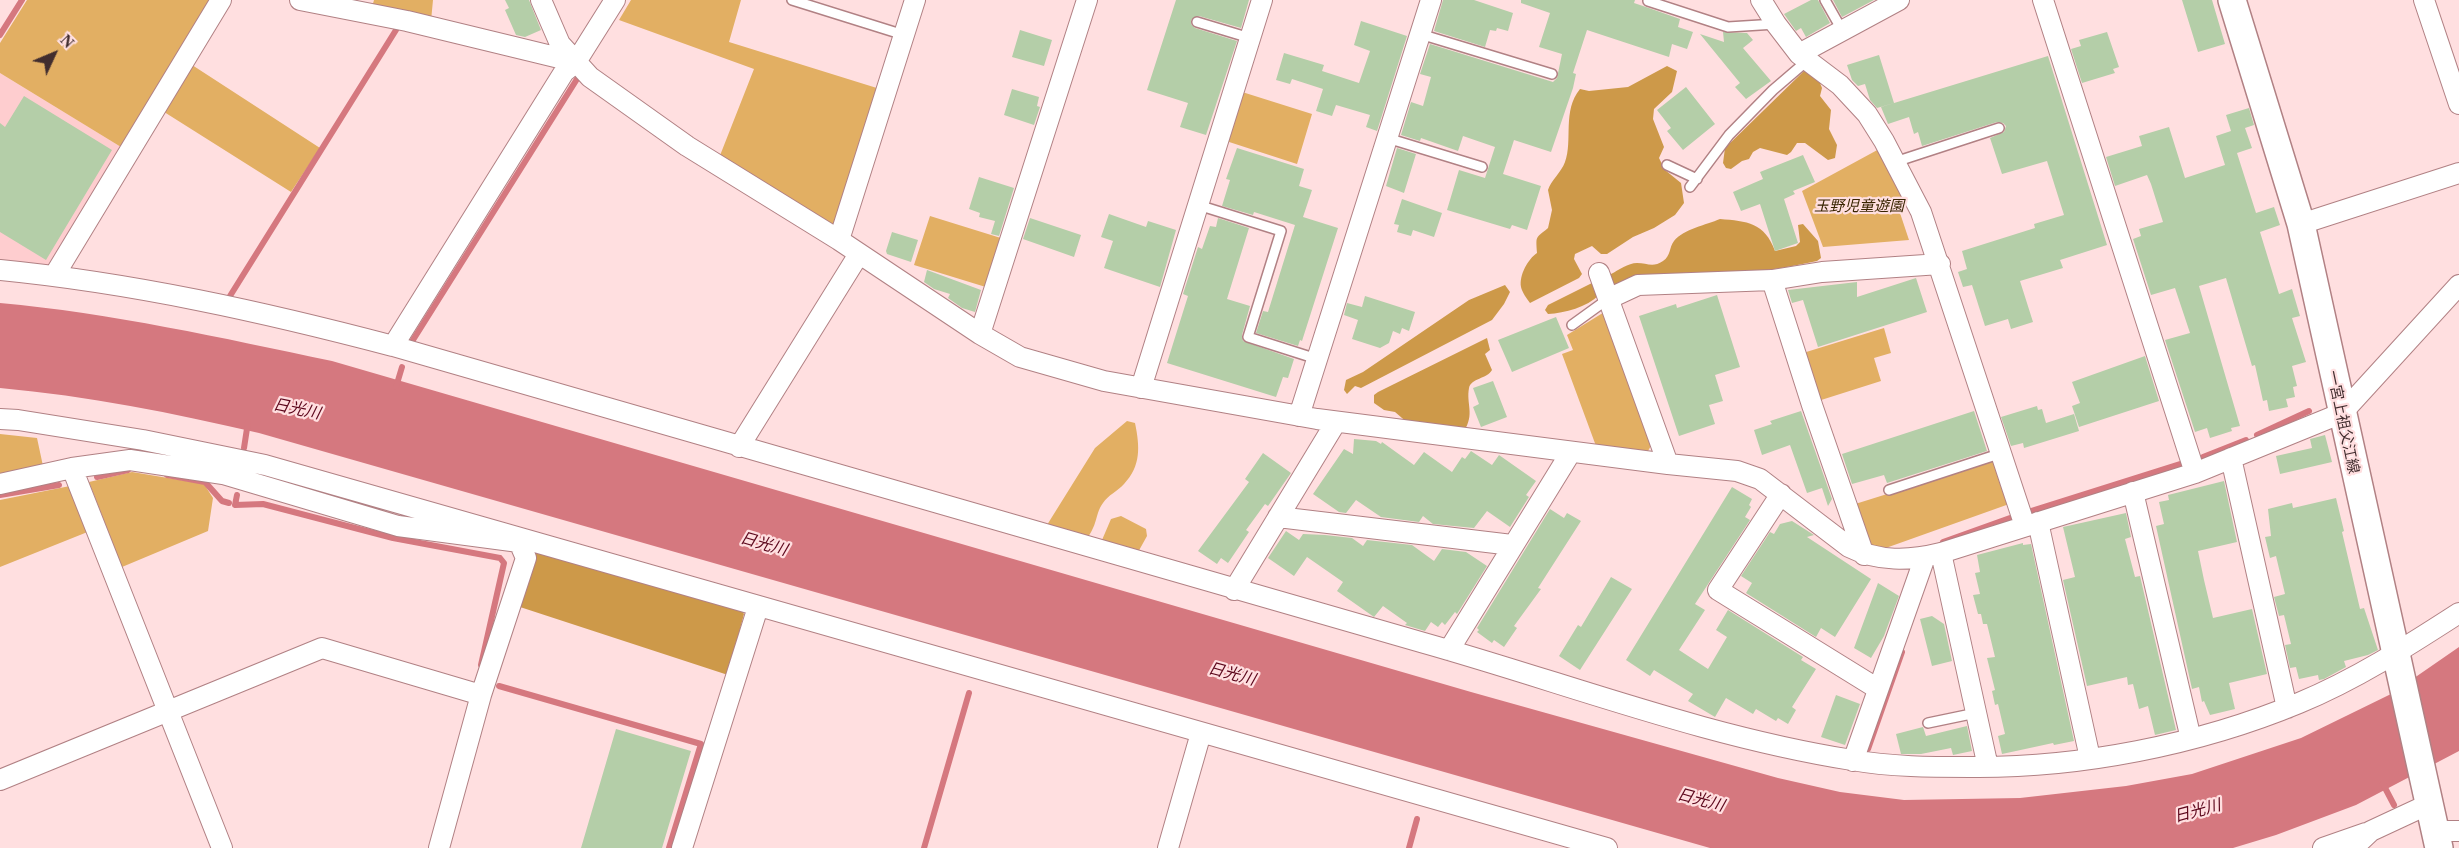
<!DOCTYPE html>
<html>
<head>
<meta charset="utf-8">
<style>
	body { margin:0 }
	#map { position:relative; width:2459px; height:848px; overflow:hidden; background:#ffdfe0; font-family:Georgia,serif }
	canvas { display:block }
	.north { position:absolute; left:24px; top:24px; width:60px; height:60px; -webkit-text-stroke:4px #ffdfe0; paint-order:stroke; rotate:46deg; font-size:16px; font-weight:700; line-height:24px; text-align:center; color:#412d2e }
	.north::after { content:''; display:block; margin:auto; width:21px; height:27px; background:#412d2e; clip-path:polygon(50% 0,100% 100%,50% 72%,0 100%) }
</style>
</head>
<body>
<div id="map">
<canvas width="2459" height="848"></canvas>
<div class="north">N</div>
</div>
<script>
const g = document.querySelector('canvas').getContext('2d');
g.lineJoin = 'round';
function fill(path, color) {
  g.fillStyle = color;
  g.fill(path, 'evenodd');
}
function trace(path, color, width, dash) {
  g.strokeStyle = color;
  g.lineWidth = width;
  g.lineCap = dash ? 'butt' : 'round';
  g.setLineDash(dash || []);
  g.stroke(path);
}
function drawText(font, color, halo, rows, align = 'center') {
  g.font = font + ' Georgia,"Noto Sans JP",serif';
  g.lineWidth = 4.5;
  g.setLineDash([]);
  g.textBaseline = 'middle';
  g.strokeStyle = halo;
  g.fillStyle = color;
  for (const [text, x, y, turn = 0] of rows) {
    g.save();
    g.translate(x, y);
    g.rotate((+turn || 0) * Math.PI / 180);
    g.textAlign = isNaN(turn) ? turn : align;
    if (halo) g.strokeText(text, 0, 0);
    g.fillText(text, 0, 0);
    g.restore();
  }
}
const built = new Path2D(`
	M0,73l121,74 -73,118 -48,-3z`);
const green = new Path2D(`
	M27,0h189l-95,147 -121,-74v-30z
	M374,0h59l-2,21 -59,-14z
	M631,0h110l-12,42 151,47 -43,139 -118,-70 35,-89 -135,-49z
	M189,63l131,85 -29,44 -130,-82z
	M1239,91l73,23 -15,50 -74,-24z
	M1881,148l29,54 -12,5 11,33 -86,7 -21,-56z
	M930,216l74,23 -15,49 -75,-23z
	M1606,311l47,131 -5,9 -52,-5 -34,-92 11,-4 -6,-15z
	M1884,328l7,25 -17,5 7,23 -63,20 -15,-48z
	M1127,421l8,2c5,24 6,43 -11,61 -6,7 -16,11 -21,19 -8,11 -5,20 -15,34h-8l-33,-12 48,-77z
	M0,434l37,4 6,28 -43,8z
	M1999,459l13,44 -129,46 -19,-7 -12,-37z
	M132,472l72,12 9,14 -5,33 -86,36 -33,-85z
	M70,486l20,45 -90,36v-67z
	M1121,516l25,13 1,7 -10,18 -30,-8 -5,-6 9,-21z`);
const forest = new Path2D(`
	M1667,66l10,5 -5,21 -18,17 -1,10 11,28 -5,11 6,12 16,13 3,20 -9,12 -21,13 -21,9 -26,17h-6l-9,-8 -17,8 -1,5 8,15 -3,4 -49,25c-3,-4 -8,-11 -9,-16 -2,-12 7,-28 16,-34 -1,-18 -2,-14 11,-25l4,-18 -4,-20c3,-10 13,-17 17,-28 8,-22 -3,-51 15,-73l9,2 39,-4z
	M1804,71l14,7 4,10 -2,8 11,14 -2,19 8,16 -2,13 -7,2 -23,-17h-8l-6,9 -4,3 -27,-7 -7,4 -4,7 -7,2 -11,8 -5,-1 -3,-5 2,-15z
	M1720,219c27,2 45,4 55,32l21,-5 4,-4 -2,-17 5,-1 15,17 3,17 -4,3c-16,3 -33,7 -50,9 -50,5 -102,-4 -148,17l-8,-5v-8c8,-4 17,-11 26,-11 10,0 16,5 26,-2 8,-5 6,-14 11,-20 10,-12 32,-16 46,-22z
	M1592,283l4,1 3,11c-12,12 -34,18 -51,19l-3,-4 3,-5z
	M1505,285l5,7 -6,12 -12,16 -131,68 -6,-2 -8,8 -3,-4 2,-10 17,-8 106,-72z
	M1487,338l3,12 -5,4 7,16c-5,9 -21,8 -23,18 -3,16 6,26 -5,43l-55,-7 -14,-12 -11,-2 -10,-7v-8l4,-3z
	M548,549l189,54 7,11 -16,61 -208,-68 15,-53z`);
const water = new Path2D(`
	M0,303c111,10 222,35 332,58l1139,331 307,86 62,14 64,8 116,-2 106,-12 66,-12 109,-36 90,-44 68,-47v104l-103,54 -80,30 -43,13h-523l-1451,-415c-86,-20 -171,-37 -259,-45z`);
const stream = new Path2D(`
	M0,35l22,-35
	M230,296l166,-266
	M413,340l164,-261
	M396,387l6,-20
	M2257,435l52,-24
	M244,448l4,-26
	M2203,457l43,-17
	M167,475l38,7 17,19 7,2
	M97,477l31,-7
	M0,495l59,-10
	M237,495l-2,10 28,-1 130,34 107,20 4,5 -23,102
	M2031,511l149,-47
	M1943,542l67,-24
	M499,686l202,58 -32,104
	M1868,749l34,-97
	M2383,784l11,21
	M924,848l45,-155
	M1409,848l8,-29`);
const building = new Path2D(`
	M505,0h24l12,30 -16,7 -9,-2 -11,-25 4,-2z
	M1176,0h73l-8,28 -42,-12 -8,4v4l4,4 42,13 -31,94 -26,-8 8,-24 -41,-13z
	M1443,0h31l39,13 -5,18 -11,-3 -1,3 -6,-1 -5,17 -51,-16z
	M1521,0h114l-1,3 12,4 34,12 -2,8 15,5 -6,17 -15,-5 -3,13 -82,-27 -14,43 3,1 -3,14 -22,64 -37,-12 -11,34 38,12 -14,44 -15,-5 -2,4 -63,-19 12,-40 26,8 10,-31 -32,-11 -5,15 -37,-13 -1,3 -19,-6 10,-33 12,4 8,-29 -11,-3 10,-30 123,38 4,-4 5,-24 -23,-7 11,-34 -29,-10z
	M1811,0h7l12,23 -24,14 -5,-9 -5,3 -12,-17z
	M1833,0h41l-32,17z
	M2182,0h30l13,44 -27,8z
	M1361,21l46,15 -30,95 -11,-4 4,-12 -34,-10 -4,11 -16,-5 7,-22 -31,-10 -2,5 -14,-4 8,-27 40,12 -2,6 37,12 11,-32 -16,-6z
	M1020,30l32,10 -8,26 -32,-9z
	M1723,32l24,1 6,7 -10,8 28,33 -25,18 -11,-12 5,-4 -40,-49 24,8z
	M2107,32l12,35 -6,2 2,4 -33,10 -11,-34 10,-3 -2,-6z
	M1879,55l15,48 -17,5 -7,-8 -5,-16 -7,2 -6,-6 -5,-15z
	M2048,56l59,189 -47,15 3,8 -43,13 13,41 -22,7 -3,-10 -23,7 -13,-41 -9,2 -5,-15 9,-3 -5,-18 73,-23 -1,-4 30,-9 -17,-54 -45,13 -12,-36 14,-6 2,-6 -3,-3 -6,-1 -75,24 -4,-14 -4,2 -5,-17 -21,7 -7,-17z
	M1686,87l29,37 -32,26 -16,-19 4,-3 -14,-18z
	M1012,89l27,8 -2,9 3,1 -6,18 -30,-10z
	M24,96l88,54 -66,110 -46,-28v-109l5,4z
	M2249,108l5,17 -9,3 7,20 -15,5 19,60 18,-6 6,18 -20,7 19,62 13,-5 8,27 -8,2 14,44 -14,4 5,20 -4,1 2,10 -9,2 2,8 -19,4 -2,-11 -4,1 -8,-36 -3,1 -26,-88 -27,8 41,140 -9,2 1,3 -22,7 -3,-10 -12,4 -30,-92 25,-7 -15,-45 -24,7 -18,-56 8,-3 -2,-7 24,-7 -12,-38 -4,-9 -32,11 -9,-29 36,-11 -3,-10 30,-9 16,51 40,-13 -9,-29 15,-5 -5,-16z
	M1237,148l67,21 -5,17 13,4 -9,27 35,11 -36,113 -2,-1 -2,6 -42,-13 7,-22 5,1 27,-87 -41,-13 -1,3 -31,-9 8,-26 -4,-1z
	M1397,148l19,6 -12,39 -18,-7z
	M1803,155l12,27 -22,9 2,3 -11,5 14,44 -23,8 -15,-47 -19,7 -8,-19 30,-13 -3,-7z
	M979,177l35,11 -15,48 -8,-2 4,-13 -16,-4 1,-4 -11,-4z
	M1402,199l40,14 -8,24 -21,-7 -2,6 -14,-4 2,-7 -5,-1z
	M1109,214l37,13 2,-6 28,9 -16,57 -56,-19 9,-27 -12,-4z
	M1030,218l51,17 -7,22 -51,-18z
	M1218,218l31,10 -22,71 23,7 -8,29 1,6 51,18 -6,19 -5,-1 -7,20 -109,-34 21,-67 -5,-2 15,-47 4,2 8,-23 6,1z
	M892,232l26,8 -7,22 -24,-8 -1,-3z
	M927,270l54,20 -6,22 -13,-4 -14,-10 2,-4 -16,-5 -10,-7z
	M1916,278l11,34 -109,35 -15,-47 -11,3 -4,-13 69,-8v15z
	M1717,295l23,72 -25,8 8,26 -14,4 6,19 -36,12 -40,-120 37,-12 1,4z
	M1365,296l50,16 -6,19 -7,-3 -2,6 -7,-3 -4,12 -9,5 -28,-9 6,-19 -14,-5 3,-12 15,4z
	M1556,317l13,31 -57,24 -14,-32z
	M2145,356l14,45 -80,26 -7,-21 8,-3 -8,-21z
	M1493,381l14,36 -26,10 -8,-20 6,-3 -6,-16z
	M2037,406l1,4 4,-1 4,14 28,-9 5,17 -55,17 -1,-5 -12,3 -10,-29z
	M1801,411l31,88 -4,7 -6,-18 -15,5 -17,-48 -28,10 -8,-25 18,-6 -2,-3z
	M1974,411l13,40 -100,32 -3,-8 -32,9 -10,-30z
	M2325,435l7,27 -52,12 -4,-18 36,-8 -2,-9z
	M1354,439l22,2 5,3 1,-2 32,23 10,-13 28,20 10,-15 3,2 6,-8 21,14 7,-10 37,26 -10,14 3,2 -19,30 -23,-16 -13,17 -41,-4 -10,-8 -4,6 -38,-5 -25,-17 -10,13 -7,-1 -26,-18 31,-45 9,5z
	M1263,453l28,20 -23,33 -3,-2 -19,26 3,2 -21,31 -7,-5 -4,6 -19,-13 51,-69 -4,-3z
	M2224,481l13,61 -39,9 6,29 9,38 39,-9 15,65 -38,9 6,26 -25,6 -6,-14 -2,1 -3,-15 -7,2 -36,-163 8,-2 -5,-22 10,-2 -1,-5z
	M1732,487l20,12 -3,6 2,2 -6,10 5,3 -55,84 10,6 -26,40 29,19 19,-32 -11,-7 12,-20 75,47 -2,3 15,9 -24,38 4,3 -8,14 -10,-6 -2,3 -20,-12 -3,5 -27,-16 -11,19 -27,-16 5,-7 -39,-24 -4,6 -24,-16z
	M2336,498l8,33 -2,1 18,77 4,-1 14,42 -10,5 -24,6 2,6 -22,12 -5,1 -1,-5 -19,4 -3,-12 -6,1 -5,-23 6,-1 -7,-29 -5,1 -5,-19 11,-3 -9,-38 -6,2 -5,-21 6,-1 -3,-27 24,-6 1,5z
	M1550,509l14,9 3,-5 14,8 -43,67 3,1 -27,37 3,2 -13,19 -10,-7 -2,3 -15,-11 2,-2 -2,-2z
	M2126,513l5,24 -6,2 10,38 5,-1 36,154 -21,5 -7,-29 -9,3 -6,-25 -5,1 -1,-8 -40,9 -24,-106 12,-3 -12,-50z
	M1792,521l22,14 -7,2 64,42 -36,58 -14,-9 -5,9 -70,-44 6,-10 -11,-7 29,-44 4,2 6,-10z
	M1286,531l13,9 4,-6 22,1 27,3 11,8 4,-6 45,5 22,16 8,-12 24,3 21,14 -30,48 -2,-2 -10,13 -3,-3 -4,5 -7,-5 -6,9 -20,-6 2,-2 -24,-17 -9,11 -37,-26 6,-9 -36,-25 -13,19 -26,-18z
	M2023,543v2l8,-1 43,197 -20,4 -1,-2 -51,11 -4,-18 7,-2 -7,-30 -3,1 -3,-14 3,-1 -8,-32 8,-1 -8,-33h-4l-2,-10h-3l-5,-19 7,-1 -5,-21 5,-1 -3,-17z
	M1611,577l21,12 -52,81 -21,-14 19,-31 3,2z
	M1878,583l21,13 -15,40 -13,22 -17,-10z
	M1932,616l12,8 8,37 -20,5 -12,-47z
	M1836,695l24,9 -15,41 -24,-8z
	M1967,726l5,25 -19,4 -2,-7 -30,6h-20l-5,-20 27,-7 3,9z
	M616,729l75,22 -29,97h-81z`);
const lane = new Path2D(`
	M792,0l112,35
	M1825,0l17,30
	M1648,1l80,26 48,-3
	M1197,22l53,16
	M1420,34l132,40
	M1387,138l95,29
	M1895,162l104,-34
	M1667,165l30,14
	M1690,187l39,-52 44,-45 35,-30
	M1198,205l83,26 -33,106 69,22
	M1572,325l36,-26
	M1889,490l113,-37
	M1928,723l48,-10`);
const street = new Path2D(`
	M300,0l107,21 169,41
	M541,0l19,44 30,33 97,69 152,94 141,94 40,23 84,24 213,38 351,45 69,7 23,8 89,68c30,15 60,14 92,6l254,-80 147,-60 117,-128
	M1761,0l15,24 23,30 41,31 27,29 17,27 37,71 104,314
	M2043,0l152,473
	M2424,0l35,104
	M1799,54l100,-54
	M2301,224l158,-51
	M839,240l76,-240
	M0,270c133,13 264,42 393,76 343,100 686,200 1031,297 142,40 282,94 428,117 39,7 79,7 119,7 108,1 227,-22 328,-64 56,-23 109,-57 160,-90
	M1599,273l69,191
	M54,276l167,-276
	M1772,280l40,125 52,150
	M1608,299l30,-14 134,-5 50,-8 118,-8
	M980,334l107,-334
	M393,346l171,-274 12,-10 39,-62
	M1141,388l121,-388
	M1299,416l132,-416
	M0,419l18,1 125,20 122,25 1342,383
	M739,447l120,-193
	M2231,458l56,250
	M72,468l150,380
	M0,484l72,-16 58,-8 93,14 175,52 121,16 7,16 -45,137 -42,153
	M2133,492l58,247
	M1781,494l-63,96 160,99
	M1278,517l234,28
	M2038,522l52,236
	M1941,553l47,214
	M1234,590l102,-168
	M1449,650l122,-198
	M1853,761l72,-204
	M0,780l322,-132 159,47
	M2435,831h24
	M682,848l76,-241
	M1168,848l33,-115
	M2323,848l43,-15
	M2353,848l18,-17 58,-27`);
const secondary = new Path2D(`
	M2232,0l69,224 138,624`);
const parkNames = [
	["玉野児童遊園",1859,205]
];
const streetNames = [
	["一宮上祖父江線",2344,422,78]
];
const waterNames = [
	["日光川",297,408,12],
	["日光川",764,543,16],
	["日光川",1232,673,15],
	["日光川",1701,799,15],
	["日光川",2197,810,-15]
];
fill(built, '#fecdcf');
fill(green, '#e2af63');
fill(forest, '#cd9949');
fill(water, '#d5787f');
trace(stream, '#d5787f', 6);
fill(building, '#b4cea8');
trace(lane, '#b18184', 12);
trace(street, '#b18184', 22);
trace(secondary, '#b18184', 30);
trace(lane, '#fff', 9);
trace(street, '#fff', 20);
trace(secondary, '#fff', 27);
drawText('italic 15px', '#392401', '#ffdfe0', parkNames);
drawText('15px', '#412d2e', '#ffdfe0', streetNames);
drawText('italic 16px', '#5c061b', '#ffdfe0', waterNames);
</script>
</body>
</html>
